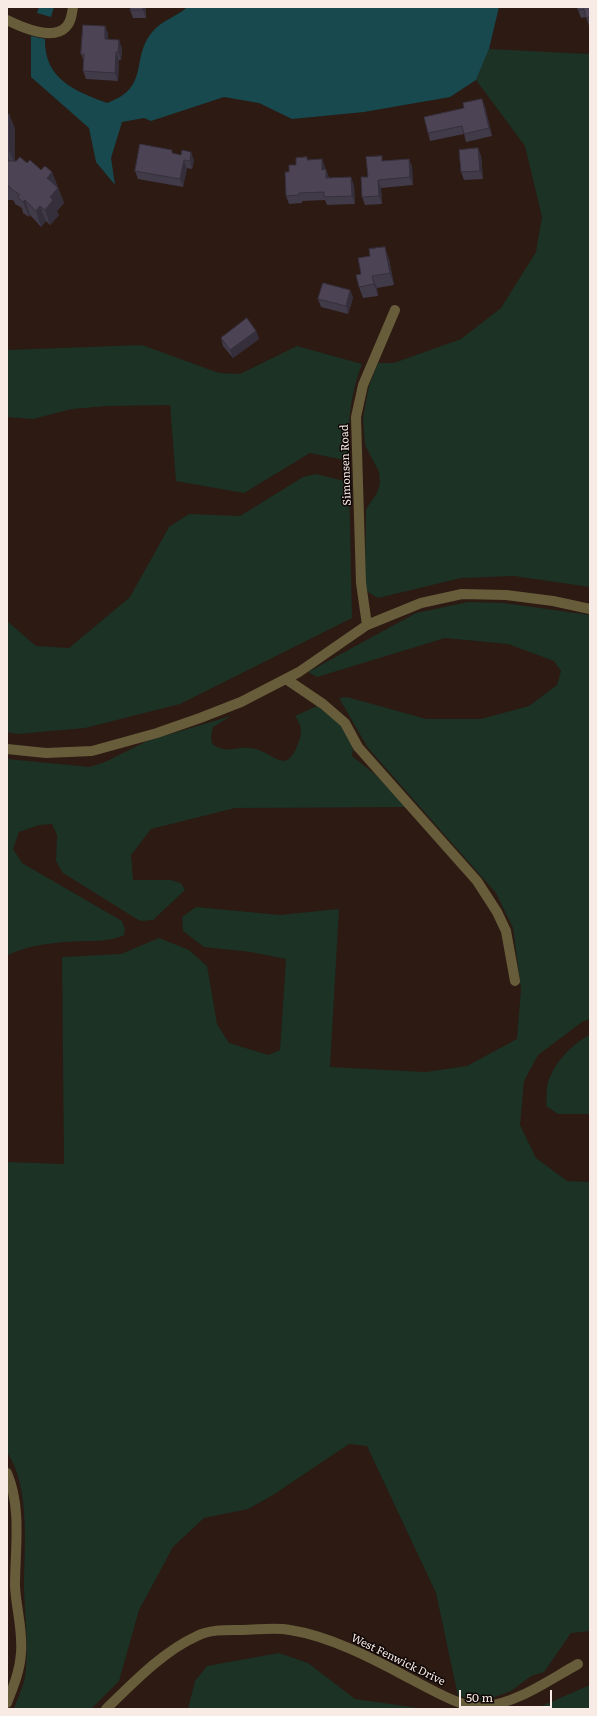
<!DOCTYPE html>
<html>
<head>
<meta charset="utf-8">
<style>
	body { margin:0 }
	#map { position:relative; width:597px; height:1716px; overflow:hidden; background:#2c1a13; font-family:Literata,serif }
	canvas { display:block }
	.frame { position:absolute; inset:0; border:8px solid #f8ebe6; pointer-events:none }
	.scale { position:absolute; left:459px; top:1690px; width:93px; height:18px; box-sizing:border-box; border:2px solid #f8ebe6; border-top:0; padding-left:5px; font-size:12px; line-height:14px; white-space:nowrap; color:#f8ebe6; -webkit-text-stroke:3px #0f0705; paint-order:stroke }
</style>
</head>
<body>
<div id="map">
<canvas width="597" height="1716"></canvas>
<div class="frame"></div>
<div class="scale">50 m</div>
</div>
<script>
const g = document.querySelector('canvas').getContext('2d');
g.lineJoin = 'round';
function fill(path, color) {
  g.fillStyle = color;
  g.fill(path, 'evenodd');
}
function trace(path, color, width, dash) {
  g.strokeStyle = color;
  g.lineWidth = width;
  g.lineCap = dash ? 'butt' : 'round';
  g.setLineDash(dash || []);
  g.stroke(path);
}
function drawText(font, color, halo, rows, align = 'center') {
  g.font = font + ' Literata,serif';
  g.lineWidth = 3;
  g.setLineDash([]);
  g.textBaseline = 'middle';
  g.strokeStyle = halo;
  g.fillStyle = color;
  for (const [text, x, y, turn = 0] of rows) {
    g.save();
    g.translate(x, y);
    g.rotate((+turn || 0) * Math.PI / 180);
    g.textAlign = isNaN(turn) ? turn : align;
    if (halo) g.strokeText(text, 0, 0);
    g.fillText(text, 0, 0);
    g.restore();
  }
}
const green = new Path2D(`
	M489,49l101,5v533l-76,-11 -53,2 -83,20 -10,-6 -3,-7 1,-76 11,-16 3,-10 -1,-11 -14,-27 -2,-27 6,-32 9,-23h16l67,-24 40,-31 35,-56 6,-35 -17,-71 -49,-66z
	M142,345l77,28 21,1 57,-28 65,18c-13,34 -14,61 -13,97l-39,-8 -66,40 -68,-12 -6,-76 -63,1 -35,3 -39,10 -26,-2v-67z
	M316,474l33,8 3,136 -172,86 -95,24 -68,6 -10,-2v-111l29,25 33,2 61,-51 39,-70 20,-13 51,2 63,-39z
	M468,602l36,1 86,12v404l-8,3 -44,33 -14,26 -4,44 16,33 31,23 23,1v449l-19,2 -27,39 -13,4 -20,15 -28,10 -25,-5 -22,-103 -69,-147 -18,-2 -76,51 -25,14 -44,9 -31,29 -34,63 -20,71 -28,28h-77c3,-10 9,-21 11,-32 4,-29 0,-58 -1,-88 0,-42 7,-100 -17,-137v-290l57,2 -2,-207 59,-3 38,-16 30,12 18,16 10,58 12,19 39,12 12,-5 6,-91 -35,-7 -47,-5 -21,-16 -1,-14 14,-10 84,8 59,-6 -9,158 96,5 41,-6 50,-27 4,-50 -8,-61 -17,-35 -128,-145 -29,-50 8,-1 79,22h55l48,-13 28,-21 4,-14 -7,-10 -46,-17 -63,-6 -128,39 -9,-5 108,-59z
	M317,706l24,18 12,25 -1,7 24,19 30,32 -171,1 -84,21 -20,26 2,25h38l10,3 4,7 -32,30 -13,1 -77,-48 -7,-12 1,-26 -5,-11 -13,1 -20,7 -6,17 9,14 100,58 3,8 -1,6c-13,6 -26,6 -40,6 -23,1 -57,3 -77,15v-197l83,8 15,-5 42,-21 84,-25 -18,11 -2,9 1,8c17,11 21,2 39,4 23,3 35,31 48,-7 4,-10 2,-16 -4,-25z
	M590,1035v79h-32l-12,-8c1,-6 0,-13 1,-19 4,-21 24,-43 43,-52z
	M279,1653l29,10 47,36 70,10h-237l7,-28 12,-15z
	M590,1685v24h-55z`);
const water = new Path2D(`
	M39,7h15l-3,10 -14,-4z
	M187,7h312l-10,42 -13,31 -26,17 -86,15 -72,7 -33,-16 -35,-6 -73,24 -7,-3 -22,4 -11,36 4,27 -19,-23 -7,-34 -58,-51v-41l14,3c-1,40 30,52 62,64 45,-16 22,-46 47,-73 9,-10 24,-14 33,-23z`);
const minor = new Path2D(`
	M7,20c14,7 46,21 59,7 5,-5 6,-13 7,-20
	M367,625l-6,-42 -5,-166 7,-32 32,-75
	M286,679l37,25 22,19 13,24 119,134 20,31 9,19 9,50
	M7,749l39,4 46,-2 65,-18 43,-15 41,-16 58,-30 68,-47 54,-22 41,-9 44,1 47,6 37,8
	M7,1473c15,35 8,76 8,113 1,22 8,44 6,67 -1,18 -8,34 -14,50
	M106,1709c27,-26 56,-57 91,-73 13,-7 31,-6 45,-6 15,0 33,-3 48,0 39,6 82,28 117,47 18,9 56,32 75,30 34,-3 67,-27 96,-43`);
const wall = new Path2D(`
	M146,7v11h-13l-3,-8z
	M590,7v18l-1,1 -3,-9 -5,1 -3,-8z
	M105,26l3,8v5l14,9 -1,12h-2l-1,21 -32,-2 -3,-8 1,-10 -3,-7z
	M482,99l3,8 7,29 -26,6 -2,-8 -34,7 -2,-8 36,-25z
	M7,114h2l6,15v32l12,2 14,7 11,2 12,31 -7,8 2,4 -9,10 -4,-4 -5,6 -11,-12 -1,2 -6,-4 -1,-5 -7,-4 -1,-3 -2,-1h-5z
	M478,148l3,8 2,23 -19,1 -3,-8z
	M174,154l20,6 -2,9 -5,-1 -4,19 -45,-8 -3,-8z
	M307,157l1,3 14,-1 3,10 4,9 25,7 1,19 -28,1 -2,-5 -23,1v2l-13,1 -3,-8 3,-24 7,-7z
	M409,159l3,8 1,18 -32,3 1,16 -17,1 -3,-8 6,-20 16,-16z
	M389,259l5,26 -17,3 1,8 -15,2 -4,-11 2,-13z
	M350,290l3,8 -5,16 -27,-7 -3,-8z
	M256,331l3,8 -26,19 -10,-12 -2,-8z`);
const shadedWall = new Path2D(`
	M143,7h3v11l-3,-8z
	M105,26l3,8v13l-3,-8z
	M119,40l3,8 -1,12 -3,-8z
	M116,52l3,8 -1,21 -3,-8z
	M482,99l3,8 7,29 -3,-8z
	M9,114l6,15v36l-6,-15z
	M478,148l3,8 2,23 -3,-8z
	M191,152l3,8 -2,9 -2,-8z
	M7,155l4,10 -4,2z
	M322,159l3,8v11l-3,-8z
	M409,159l3,8 1,18 -3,-8z
	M184,160l3,8 -4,19 -3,-8z
	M326,169l3,8v9l-3,-8z
	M52,172l6,16 -11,-10z
	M351,177l3,8 1,19 -3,-8z
	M378,180l3,8 1,16 -3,-8z
	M58,188l6,15 -7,8 2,4 -9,10 -5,-15 5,-13z
	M25,200l5,15 -1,2 -6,-15z
	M40,206l6,15 -5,6 -5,-16z
	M385,247l4,12 5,26 -4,-12z
	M372,276l5,12 1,8 -4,-12z
	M350,290l3,8 -5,16 -2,-8z
	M256,331l3,8 -26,19 -3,-8z`);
const building = new Path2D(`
	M131,7h12v3h-13z
	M578,7h12v10l-4,1 -2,-9 -6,1z
	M83,25l22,1v13l14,1 -1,12h-2l-1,21 -32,-2 1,-17h-3z
	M482,99l7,29 -25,6 -2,-8 -34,7 -4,-16 40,-9 -1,-5z
	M7,114h2v36h-2z
	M140,144l32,6v3l9,2 1,-5 9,2 -1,9 -6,-1 -4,19 -45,-8z
	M478,148l2,23 -19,1 -2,-22z
	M382,156v5l27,-2 1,18 -32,3 1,16 -17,1 -1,-20h7l-2,-20z
	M20,157l7,6 3,-3 11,10 4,-4 7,6 -5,6 11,10 -8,9 3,3 -8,10 -5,-4 -4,5 -11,-11 -2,2 -5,-5 2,-2 -10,-7v-1l-3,-3v-23h9z
	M307,157v3l15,-1v11l4,-1v9l25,-1 1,19 -28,1v-5l-25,1v2l-13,1 -1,-24h4v-7h7v-7z
	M385,247l5,26 -18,3 2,8 -15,3 -3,-12 5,-1 -3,-16 12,-2 -1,-7z
	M323,283l27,7 -4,16 -28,-7z
	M247,318l9,13 -26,19 -9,-12z`);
const streetNames = [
	["Simonsen Road",346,465,-92],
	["West Fenwick Drive",398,1660,26]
];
fill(green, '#1b3225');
fill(water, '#17494e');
trace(minor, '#675d3b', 10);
fill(wall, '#413a48');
fill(shadedWall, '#352f3b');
fill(building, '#4c4354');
trace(building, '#352f3b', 1);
drawText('11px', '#f8ebe6', '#0f0705', streetNames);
</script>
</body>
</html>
